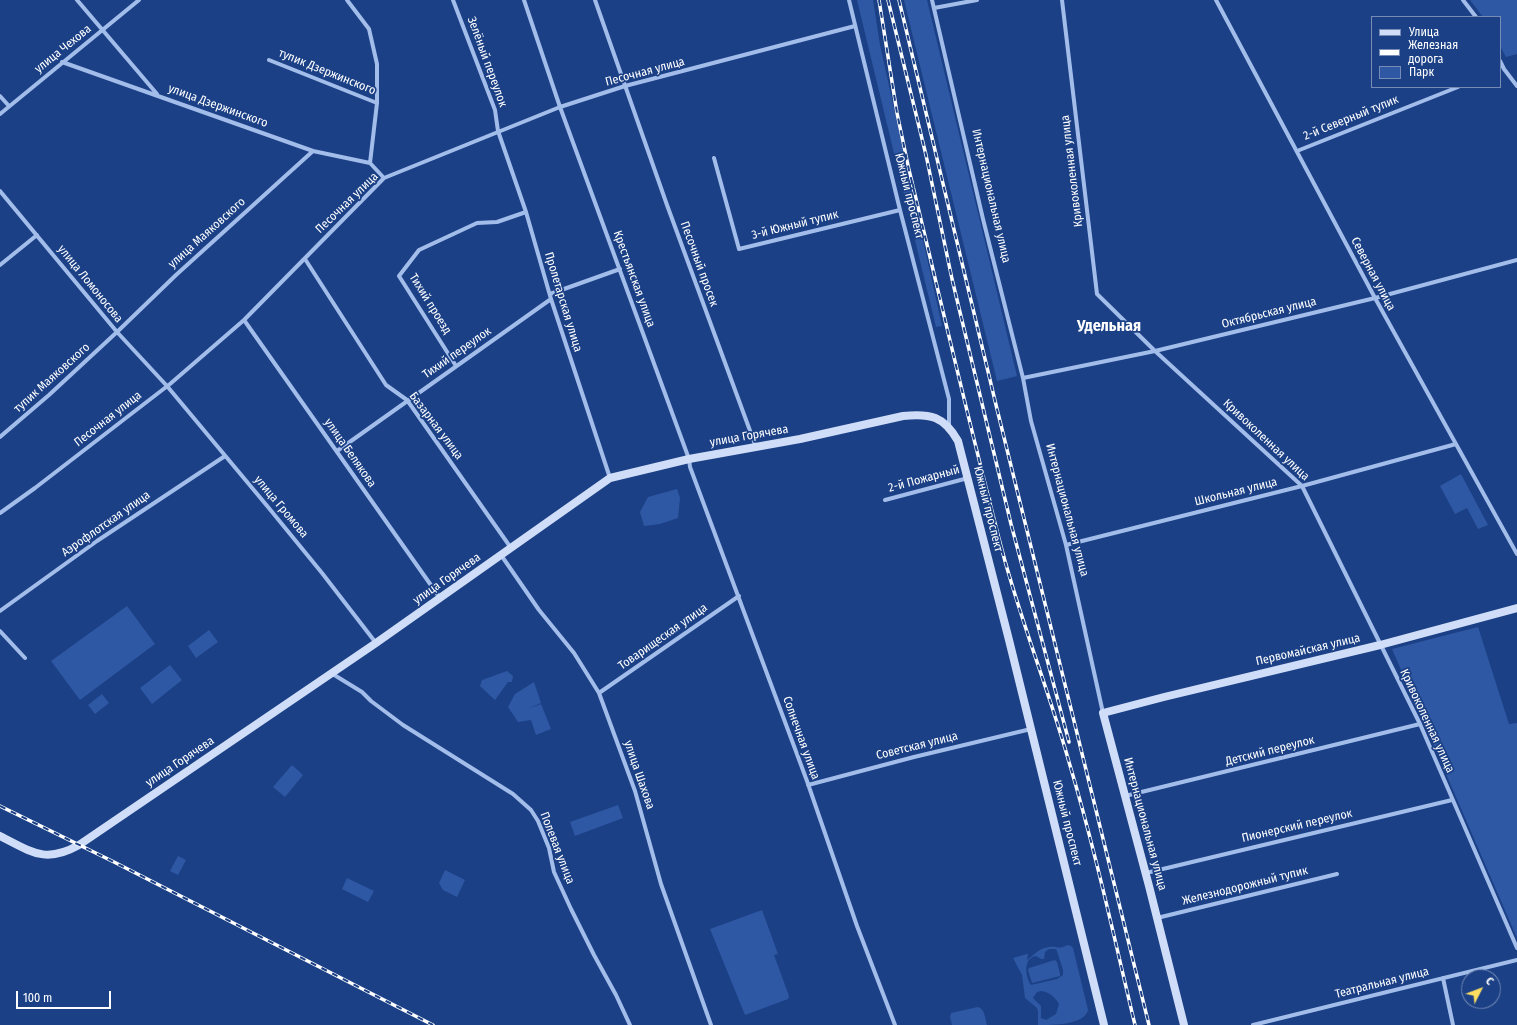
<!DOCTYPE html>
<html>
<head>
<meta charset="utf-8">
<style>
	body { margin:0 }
	#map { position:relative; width:1517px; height:1025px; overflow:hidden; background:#1b4086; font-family:"Fira Sans Condensed",sans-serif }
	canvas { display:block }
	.legend { position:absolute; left:1371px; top:16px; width:130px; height:72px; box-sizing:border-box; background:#1b4086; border:1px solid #768cb6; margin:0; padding:5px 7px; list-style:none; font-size:12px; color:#fff }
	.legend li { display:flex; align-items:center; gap:8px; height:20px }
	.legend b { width:20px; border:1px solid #768cb6 }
	.north { position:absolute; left:1461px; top:969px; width:40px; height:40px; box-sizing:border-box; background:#1b4086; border:1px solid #768cb6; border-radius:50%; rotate:48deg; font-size:11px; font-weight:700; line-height:16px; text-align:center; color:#fff }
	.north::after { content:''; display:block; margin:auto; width:14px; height:18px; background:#fdde60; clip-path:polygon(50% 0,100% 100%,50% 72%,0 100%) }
	.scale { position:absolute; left:16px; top:991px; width:95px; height:18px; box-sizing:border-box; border:2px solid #fff; border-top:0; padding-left:5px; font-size:12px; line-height:14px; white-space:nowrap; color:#fff; -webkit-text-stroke:3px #1b4086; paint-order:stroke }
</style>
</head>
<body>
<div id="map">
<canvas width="1517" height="1025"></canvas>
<ul class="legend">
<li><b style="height:5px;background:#cfddf8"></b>Улица</li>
<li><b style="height:5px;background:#fff"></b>Железная дорога</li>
<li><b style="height:11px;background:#2e58a4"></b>Парк</li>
</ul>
<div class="north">С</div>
<div class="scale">100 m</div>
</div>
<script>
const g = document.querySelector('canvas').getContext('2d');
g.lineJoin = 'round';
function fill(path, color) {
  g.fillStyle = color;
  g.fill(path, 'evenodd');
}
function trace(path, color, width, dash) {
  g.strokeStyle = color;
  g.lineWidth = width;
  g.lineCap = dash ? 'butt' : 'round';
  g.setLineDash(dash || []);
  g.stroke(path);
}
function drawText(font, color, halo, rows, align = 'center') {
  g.font = font + ' "Fira Sans Condensed",sans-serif';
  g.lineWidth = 3.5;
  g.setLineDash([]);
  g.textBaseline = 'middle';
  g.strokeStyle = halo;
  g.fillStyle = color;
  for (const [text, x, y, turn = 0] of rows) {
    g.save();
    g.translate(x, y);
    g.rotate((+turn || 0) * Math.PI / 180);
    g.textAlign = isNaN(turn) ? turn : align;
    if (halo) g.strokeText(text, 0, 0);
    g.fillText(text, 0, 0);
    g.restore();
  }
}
const green = new Path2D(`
	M857,0h16l7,45 62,281 -6,1z
	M904,0h23l90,376 -20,5z
	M1470,0h47v54l-11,3 -6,-11v-29h-17z
	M1461,474l27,51 -10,4 -11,-21 -12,6 -15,-28z
	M677,489l3,9 -2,20 -18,6 -16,2 -4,-14 8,-15z
	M127,606l28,38 -75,56 -29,-39z
	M1478,627l31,97 8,-1v215l-125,-289z
	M209,630l9,12 -22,16 -8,-12z
	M170,665l12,15 -30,24 -12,-16z
	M507,671l6,5 -1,6h-4l-13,18 -15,-14 2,-6z
	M534,682l7,21 -14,6 14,-5 10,25 -15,6 -5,-15 -13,2 -10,-15 7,-13z
	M102,694l7,9 -14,11 -7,-9z
	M292,765l11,10 -18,22 -12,-10z
	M618,805l5,13 -48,18 -5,-14z
	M178,856l8,4 -8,15 -8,-4z
	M445,870l20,10 -8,17 -14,-7 -4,-7z
	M347,878l27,13 -6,11 -26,-13z
	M762,910l16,44 -4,1 15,41 -1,3 -43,16 -35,-86z
	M1067,945l4,1 2,2 15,62c-4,15 -34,15 -50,15v-13l-1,-4 -12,-10 -3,-23 -9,-17 14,-4h1l-1,6c7,-5 12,-12 22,-13 8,-1 10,3 18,-2zM1049,949h7l1,2 6,19v5l-6,4 -26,6c-6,-9 -8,-27 5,-29l5,3h3l1,-7zM1041,991c8,1 14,6 18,13l-3,10 -10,6 -5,-2v-12l-8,-8 4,-6z
	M1055,960l2,2 3,12v2l-28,7 -4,-13 1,-2z
	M978,1007c7,2 7,11 9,18h-35l-2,-8 1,-4z`);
const street = new Path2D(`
	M77,0l80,94
	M347,0l22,29 8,35v39l-7,60 14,15
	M453,0l42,110 3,21 28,81 25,87 59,179
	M524,0l36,107 129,352 1,8 117,314 50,145 38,99
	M595,0l72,205 89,242
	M849,0l51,210 49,189v27
	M932,0l51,219 40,159 8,43 35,124 37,168
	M1062,0l35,294 58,57 147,135 118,238 97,224
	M1216,0l159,298 142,256
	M1463,0l13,17
	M934,8l43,-8
	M269,60l108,43
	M1500,61l4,8 13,17
	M62,62l251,89 57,12
	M0,96l9,10
	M0,114l139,-114
	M1297,151l161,-64
	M714,158l25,91 161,-39
	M0,191l117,141 50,54 101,121 54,66 54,70
	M305,259l81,126 21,15 104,148
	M0,265l37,-30
	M550,294l70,-25
	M244,320l196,278
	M456,366l-57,-90 20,-26 58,-27 20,-1 29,-10
	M1023,378l132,-27 220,-53 142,-38
	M0,437l49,-42 68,-63 59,-57 137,-124
	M337,451l214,-152
	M885,500l83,-22
	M0,513l35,-25 135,-104 74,-64 140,-142 176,-71 65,-21 230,-60
	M1066,545l236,-59 154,-42
	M501,555l38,55 35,43 25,40 36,98 26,93 50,141
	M0,611l97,-70 128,-85
	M0,631l25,27
	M331,673l31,19 9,9 32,24 110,69 18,16 7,11 11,27 5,24 17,37 23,46 22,40 14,30
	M599,693l140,-97
	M808,785l106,-28 117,-28
	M1125,796l295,-72
	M1146,873l306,-73
	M1157,918l180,-44
	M1443,978l10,47
	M1253,1025l264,-65`);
const secondary = new Path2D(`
	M0,836c32,16 45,28 79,9l297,-202 234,-165 79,-19 111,-20 103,-23c27,-3 41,0 55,25l51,199 95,385
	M1184,1025l-35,-139 -46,-173 61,-16 216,-52 137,-37`);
const rail = new Path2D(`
	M879,0l18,113 12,57c31,127 60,254 93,380 19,72 47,141 67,212 26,87 45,175 66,263
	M888,0l38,155 26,124 59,245 58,218
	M899,0l98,409 152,616
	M0,806l114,56 319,163`);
const streetNames = [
	["улица Чехова",63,49,-39],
	["Зелёный переулок",487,62,70],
	["тупик Дзержинского",327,72,22],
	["Песочная улица",645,72,-15],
	["улица Дзержинского",218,106,20],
	["2-й Северный тупик",1351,118,-22],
	["Кривоколенная улица",1072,171,-97],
	["Южный проспект",909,196,76],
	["Интернациональная улица",991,196,77],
	["Песочная улица",347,203,-44],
	["3-й Южный тупик",795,225,-14],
	["улица Маяковского",207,233,-42],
	["Песочный просек",699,264,70],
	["Северная улица",1373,274,62],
	["Крестьянская улица",634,279,70],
	["улица Ломоносова",90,284,51],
	["Пролетарская улица",563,302,73],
	["Тихий проезд",430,304,58],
	["Октябрьская улица",1269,313,-14],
	["Тихий переулок",457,353,-35],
	["тупик Маяковского",52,378,-42],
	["Песочная улица",108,419,-38],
	["Базарная улица",436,426,53],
	["улица Горячева",749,436,-10],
	["Кривоколенная улица",1266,440,43],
	["улица Белякова",350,453,55],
	["2-й Пожарный",924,479,-15],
	["Школьная улица",1236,492,-14],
	["улица Громова",281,507,50],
	["Южный проспект",988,509,76],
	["Интернациональная улица",1067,510,75],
	["Аэрофлотская улица",106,524,-35],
	["улица Горячева",447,579,-35],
	["Товарищеская улица",663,637,-35],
	["Первомайская улица",1308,650,-13],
	["Кривоколенная улица",1427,721,65],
	["Солнечная улица",801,738,70],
	["Советская улица",917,746,-14],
	["Детский переулок",1270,751,-14],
	["улица Горячева",180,762,-34],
	["улица Шахова",639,775,71],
	["Южный проспект",1067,823,76],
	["Интернациональная улица",1145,824,75],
	["Пионерский переулок",1297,826,-13],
	["Полевая улица",557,848,69],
	["Железнодорожный тупик",1245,886,-14],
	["Театральная улица",1382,983,-14]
];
const districtNames = [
	["Удельная",1109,327]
];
fill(green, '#2e58a4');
trace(street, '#a3bdeb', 4);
trace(secondary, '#cfddf8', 8);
trace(rail, '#fff', 3.5);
trace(rail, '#1b4086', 2, [6]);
drawText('12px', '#fff', '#1b4086', streetNames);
drawText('bold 16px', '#fff', '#1b4086', districtNames);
</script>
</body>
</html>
